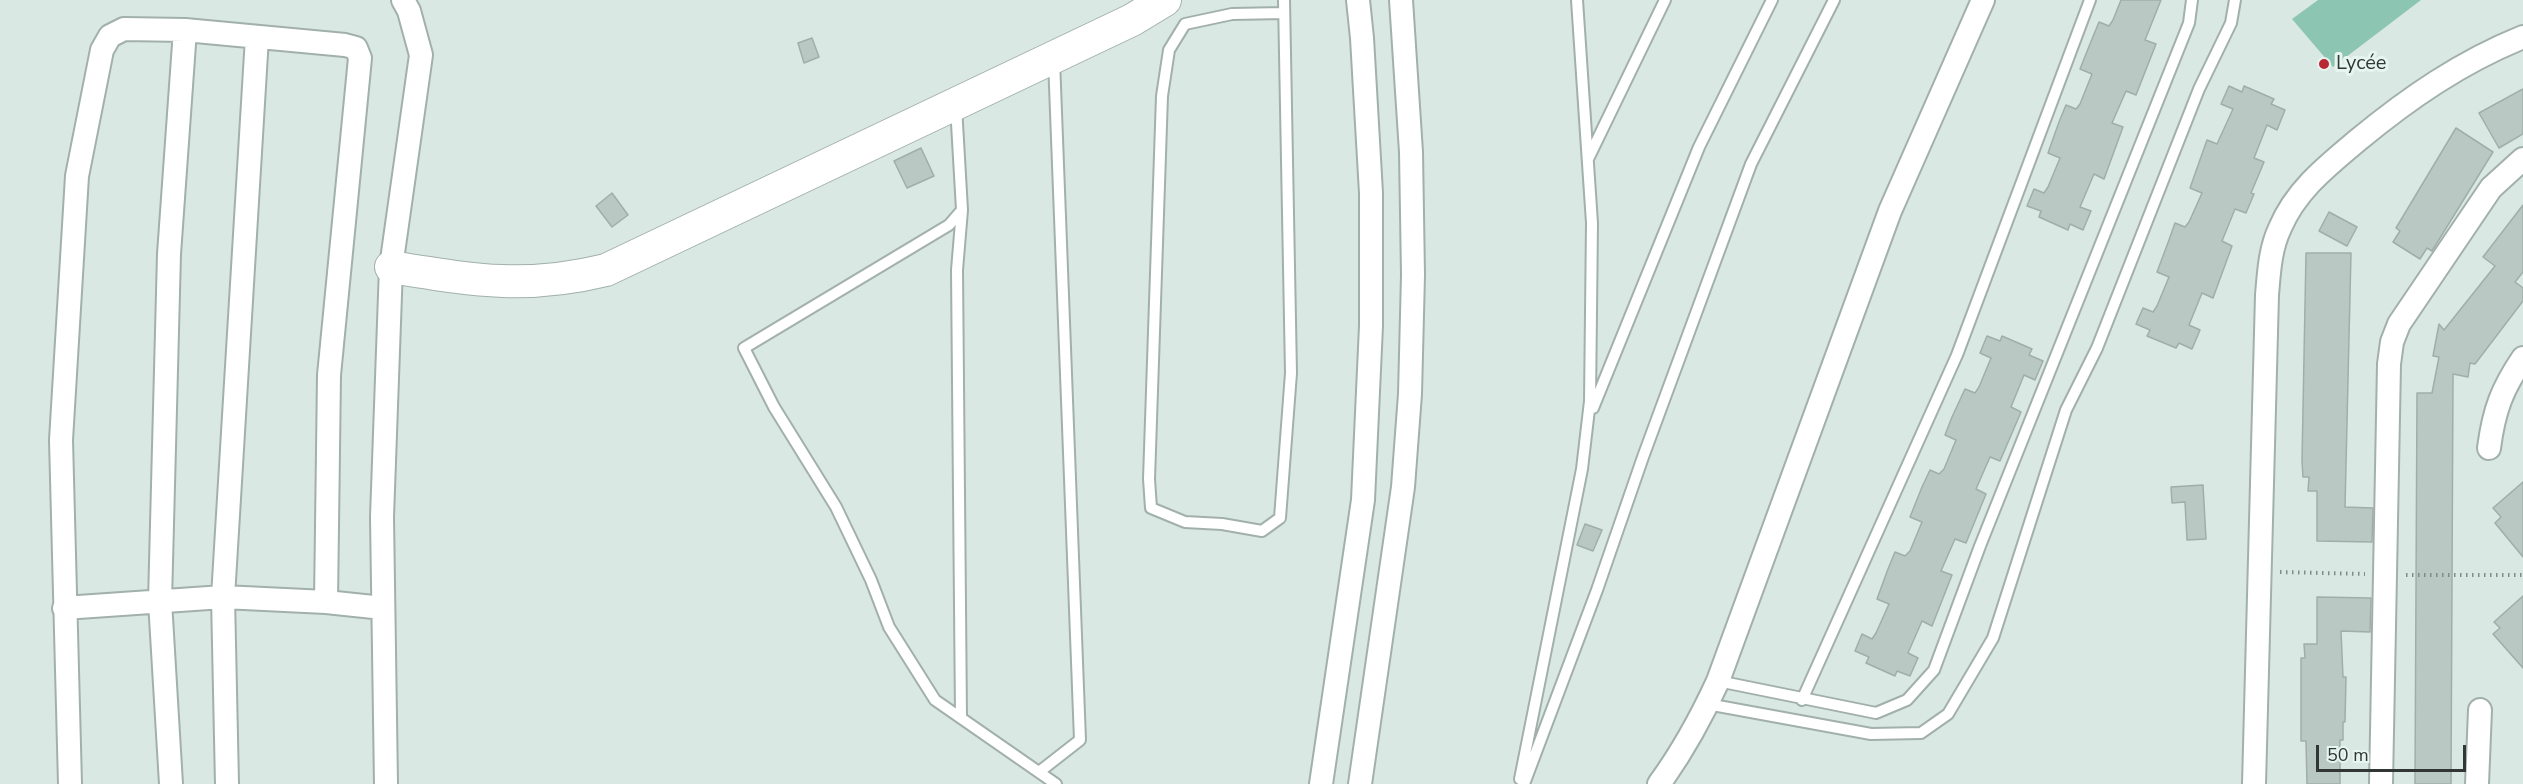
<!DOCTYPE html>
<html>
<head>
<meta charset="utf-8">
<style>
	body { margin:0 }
	#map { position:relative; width:2523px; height:784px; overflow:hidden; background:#d9e8e3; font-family:"Nunito Sans",sans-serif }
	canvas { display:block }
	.scale { position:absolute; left:2316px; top:745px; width:150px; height:27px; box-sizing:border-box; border:3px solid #313735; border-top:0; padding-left:8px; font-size:18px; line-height:21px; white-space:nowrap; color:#313735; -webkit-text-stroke:4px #e6f5f0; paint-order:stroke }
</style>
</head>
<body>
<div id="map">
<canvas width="2523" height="784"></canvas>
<div class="scale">50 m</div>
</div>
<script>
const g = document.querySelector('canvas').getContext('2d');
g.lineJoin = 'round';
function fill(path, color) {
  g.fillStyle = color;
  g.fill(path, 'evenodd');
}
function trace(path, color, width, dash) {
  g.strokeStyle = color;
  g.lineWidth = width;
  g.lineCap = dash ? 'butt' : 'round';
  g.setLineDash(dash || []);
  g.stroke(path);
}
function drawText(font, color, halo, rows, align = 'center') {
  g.font = font + ' "Nunito Sans",sans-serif';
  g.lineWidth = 6;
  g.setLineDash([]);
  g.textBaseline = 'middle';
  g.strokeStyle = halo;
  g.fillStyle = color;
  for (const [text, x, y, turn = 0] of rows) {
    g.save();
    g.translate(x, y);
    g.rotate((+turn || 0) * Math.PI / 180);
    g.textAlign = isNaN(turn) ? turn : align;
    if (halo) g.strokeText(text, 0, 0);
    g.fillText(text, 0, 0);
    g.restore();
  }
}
const green = new Path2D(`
	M2318,0h103l-88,67 -41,-48z`);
const building = new Path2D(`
	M2121,0h40l-16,40 11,4 -20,51 -10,-4 -14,32 11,4 -19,52 -10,-5 -14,33 11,4 -8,19 -13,-6 -2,6 -29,-13 2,-6 -14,-5 7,-17 10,4 4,-6 12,-29 -12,-5 11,-31 7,-17 10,4 4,-5 12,-30 -12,-5 12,-30 7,-17 10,4 4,-6z
	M812,38l7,19 -15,6 -6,-20z
	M2229,86l13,6 2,-6 30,13 -3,5 14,6 -8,20 -10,-5 -13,33 10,4 -13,31 3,1 -8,19 -11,-4 -13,32 10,5 -19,52 -11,-5 -13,32 11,5 -8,19 -13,-6 -3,5 -29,-12 3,-6 -14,-6 7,-16 10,4 4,-6 12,-29 -12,-5 12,-32 6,-17 10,4 4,-5 13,-29 -12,-5 17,-48 10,4 16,-35 -12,-5z
	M2523,89v45l-24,14 -20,-35z
	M2456,128l37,24 -61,99 -5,-3 -7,11 -27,-17 7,-11 -4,-3z
	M921,148l13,28 -27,12 -13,-27z
	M612,193l16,22 -16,12 -16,-21z
	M2523,205v67l-8,10 8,6v13l-48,63 -5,-1 -2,14 -15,-3 -2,410h-36l2,-391h15l7,-36 -6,-1 6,-32 5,6 51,-64 -12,-9z
	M2329,212l28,15 -10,19 -28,-15z
	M2306,253h45l-6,254 28,1 -1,34 -55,-1v-50h-9l1,-14h-6l-1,-16z
	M1987,336l13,5 2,-5 30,13 -3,6 14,6 -8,19 -11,-5 -13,32 10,5 -21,49 -10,-4 -14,32 10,5 -20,49 -11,-4 -14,32 11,4 -20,51 -10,-5 -14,32 10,5 -8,18 -13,-5 -2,5 -29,-13 3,-6 -14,-6 7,-17 10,5 4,-6 13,-29 -12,-5 11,-30 7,-17 10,4 5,-5 12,-29 -12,-5 12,-30 8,-17 9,4 5,-5 12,-29 -11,-5 7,-18 13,-28 10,4 4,-6 12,-29 -11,-5z
	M2523,482v75l-28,-34 6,-6 -8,-9z
	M2203,485l3,54 -19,1 -2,-38 -13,1 -1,-16z
	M1585,524l17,6 -9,21 -16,-6z
	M2523,596v72l-30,-34 7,-6 -6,-6z
	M2317,597l54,1 -1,34 -29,-1 2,46h3l-1,45h-2v18h-3v44h-33l-1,-43h-5v-83h4l-1,-14h13z`);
const path = new Path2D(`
	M2280,572l85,2
	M2406,575h117`);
const lane = new Path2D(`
	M1284,0l7,373 -11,145 -18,13 -40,-7 -37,-2 -34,-14 -2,-29 13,-383 7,-46 16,-26 47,-10 52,-1
	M956,106l6,104 -5,60 4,447
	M1588,159l77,-159
	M962,210l-13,15 -205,123 30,59 62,100 35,73 18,47 46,73 121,84
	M1593,408l106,-261 73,-147
	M1718,681l158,32 31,-13 27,-30 46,-124 209,-523 3,-23
	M1802,700l155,-345 133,-355
	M1707,704l164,30 50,-1 27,-19 45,-76 73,-228 31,-62 102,-259 32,-66 4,-23
	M1039,772l41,-32 -26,-680
	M1520,779l62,-310 8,-68 2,-178 -15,-223
	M1524,784l73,-194 46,-133 108,-293 83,-164`);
const street = new Path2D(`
	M2489,448c5,-38 13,-59 34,-90
	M64,608l159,-11 103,5 57,6
	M70,784l-9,-344 16,-264 25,-126 8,-14 14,-7 61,1 160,15 11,3 4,10 -31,317 -3,227
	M171,784l-11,-183 9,-347 16,-224
	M227,784l-4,-187 34,-560
	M386,784l-4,-267 9,-250 30,-212 -12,-44 -6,-11
	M1321,784l42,-284 8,-174v-133l-9,-155 -4,-38
	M1360,784l43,-297 7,-93 3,-119 -2,-123 -10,-152
	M1659,784c24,-33 42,-66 59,-103l172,-470 93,-211
	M2254,784l13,-489c2,-23 3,-46 13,-67 16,-38 47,-62 78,-88 51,-42 103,-78 165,-103
	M2381,784l8,-420 3,-22 7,-18 92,-136 32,-29
	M2477,784l3,-74`);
const secondary = new Path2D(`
	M391,267c81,13 133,23 215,3l526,-250 33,-20`);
const markers = [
	[2324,64,6,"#b82733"]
];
const poiNames = [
	["Lycée",2336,64]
];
fill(green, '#8dc5b3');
fill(building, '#bac8c3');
trace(building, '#a0aea9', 1.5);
trace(lane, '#a2b0ab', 14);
trace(street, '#a2b0ab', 26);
trace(secondary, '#a2b0ab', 34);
trace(path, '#818b87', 4, [1.5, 4.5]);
trace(lane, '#fff', 10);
trace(street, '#fff', 22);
trace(secondary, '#fff', 32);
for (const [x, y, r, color] of markers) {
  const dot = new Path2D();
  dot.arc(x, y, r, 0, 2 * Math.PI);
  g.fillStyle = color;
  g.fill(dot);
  trace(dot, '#e6f5f0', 2);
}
drawText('20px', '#313735', '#e6f5f0', poiNames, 'left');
</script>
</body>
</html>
